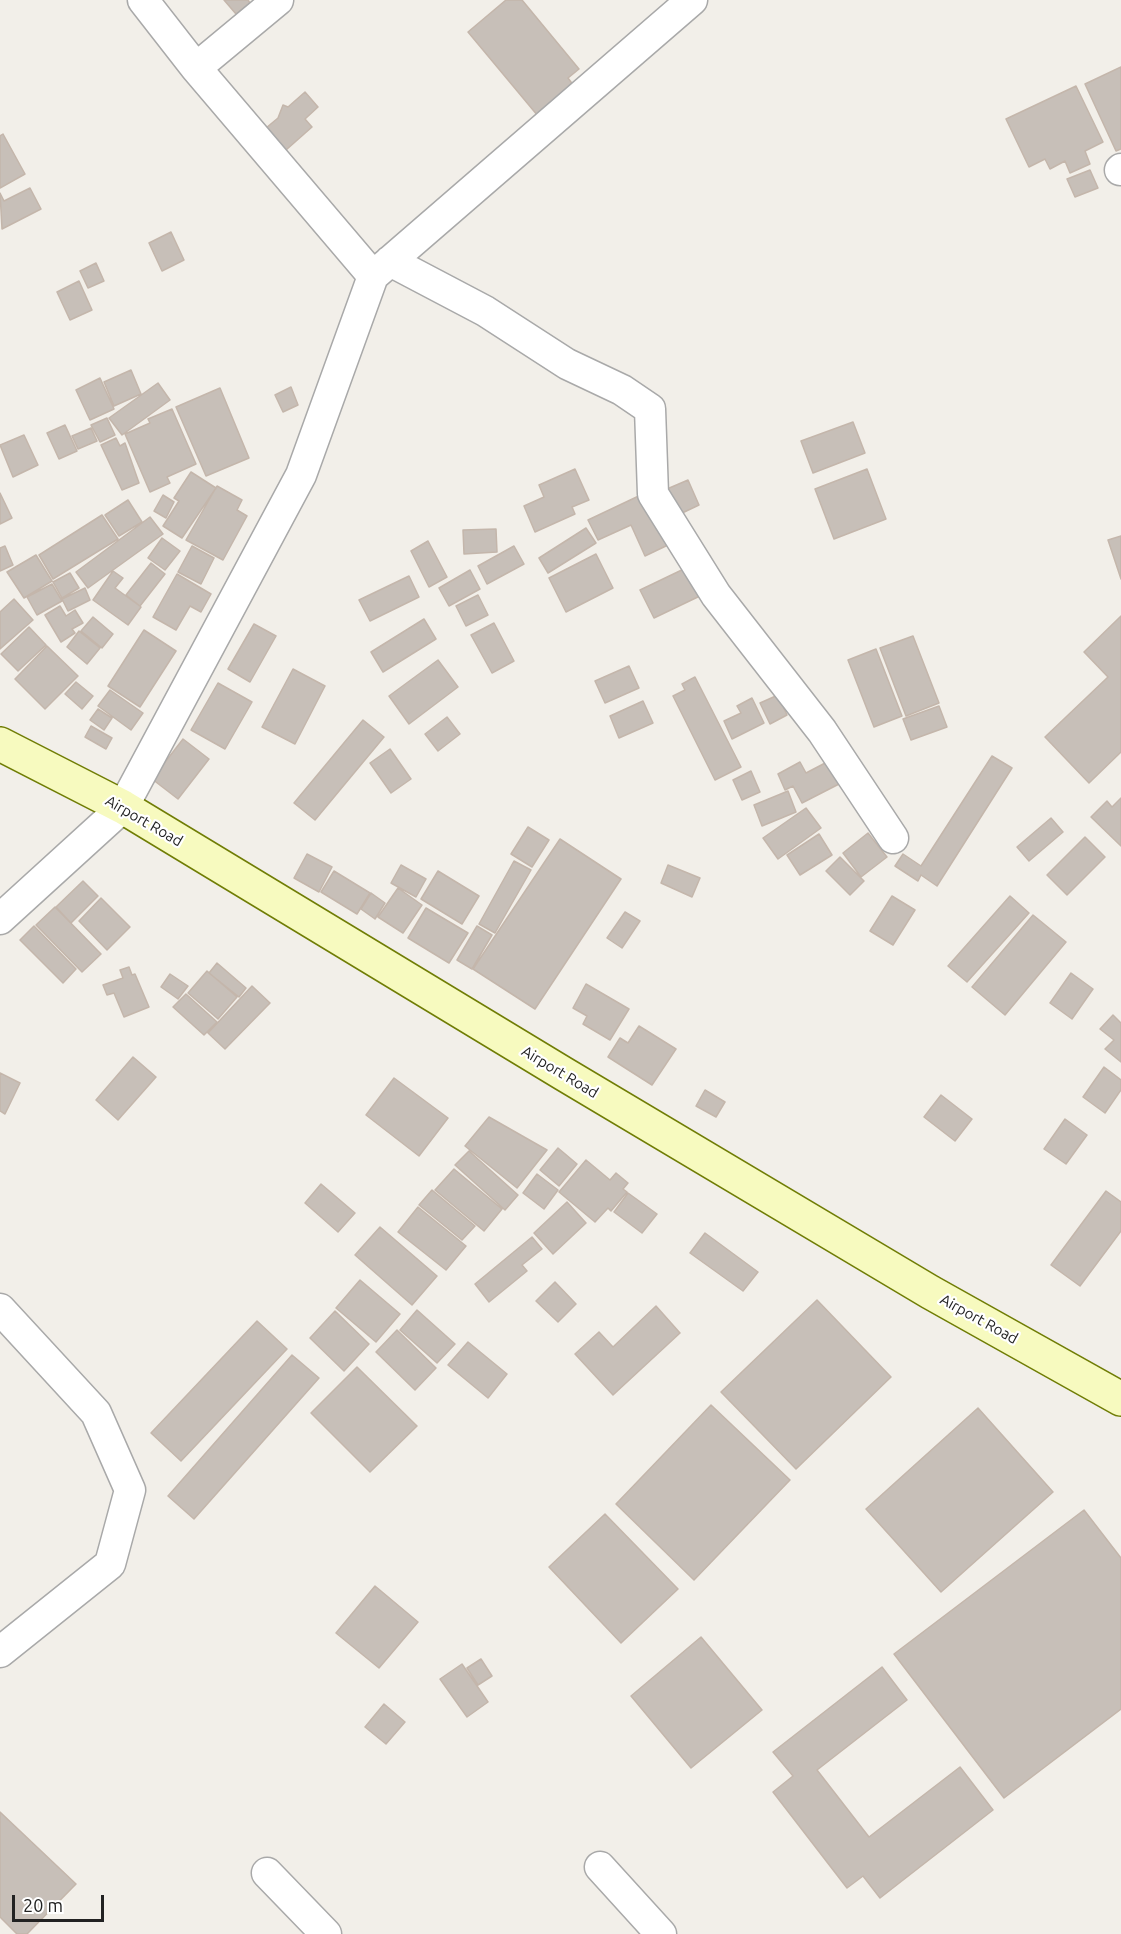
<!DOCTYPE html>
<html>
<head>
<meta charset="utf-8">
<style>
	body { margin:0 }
	#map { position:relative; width:1121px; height:1934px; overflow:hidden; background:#f2efe9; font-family:Ubuntu,sans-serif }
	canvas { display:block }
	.scale { position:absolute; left:12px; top:1895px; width:92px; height:27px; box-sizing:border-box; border:3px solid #222; border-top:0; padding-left:8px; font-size:18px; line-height:21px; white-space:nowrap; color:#222; -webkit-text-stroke:4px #fff; paint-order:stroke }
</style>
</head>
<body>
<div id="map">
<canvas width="1121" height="1934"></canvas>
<div class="scale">20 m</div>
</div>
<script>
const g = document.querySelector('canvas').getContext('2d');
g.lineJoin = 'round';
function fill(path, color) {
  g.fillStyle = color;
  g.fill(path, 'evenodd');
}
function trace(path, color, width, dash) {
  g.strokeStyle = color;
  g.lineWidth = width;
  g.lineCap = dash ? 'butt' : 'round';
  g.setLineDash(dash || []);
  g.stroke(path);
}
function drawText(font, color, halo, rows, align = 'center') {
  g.font = font + ' Ubuntu,sans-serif';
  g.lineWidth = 4.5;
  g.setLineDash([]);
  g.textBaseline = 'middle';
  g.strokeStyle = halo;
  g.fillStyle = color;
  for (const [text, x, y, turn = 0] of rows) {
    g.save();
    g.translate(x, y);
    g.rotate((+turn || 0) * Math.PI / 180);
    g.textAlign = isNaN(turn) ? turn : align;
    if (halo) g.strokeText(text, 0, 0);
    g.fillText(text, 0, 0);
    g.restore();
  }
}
const building = new Path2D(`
	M224,0h24l2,3 -14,11z
	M506,0h16l57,69 -11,9 6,8 -36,30 -70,-84z
	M1121,67v82l-5,2 -31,-67z
	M1076,86l27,56 -18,9 5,13 -20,9 -5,-12 -15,8 -5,-10 -16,8 -23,-48z
	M305,92l13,15 -13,12 7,8 -26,23 -20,-22 12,-10 5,-13 5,2z
	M3,134l22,40 -25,14v-52z
	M1090,170l8,18 -23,9 -8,-18z
	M30,188l11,21 -39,20 -2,-36 4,8z
	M171,232l13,28 -22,11 -13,-28z
	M96,263l8,18 -16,7 -8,-17z
	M79,281l13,29 -22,10 -13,-28z
	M131,370l10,24 -27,12 -10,-24z
	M100,378l14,31 -24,11 -14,-30z
	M158,383l12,17 -48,35 -13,-17z
	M291,387l7,18 -15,7 -8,-17z
	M220,388l29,70 -43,18 -30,-69z
	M172,409l24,55 -29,13 3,6 -20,9 -25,-58 25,-11 -2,-4z
	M107,418l8,17 -15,7 -9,-17z
	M853,422l12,31 -52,20 -12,-32z
	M65,425l12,26 -18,8 -12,-26z
	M91,428l6,13 -19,8 -6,-13z
	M24,435l14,30 -25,12 -13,-32z
	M116,438l4,8 5,-3 14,40 -17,7 -21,-45z
	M575,469l14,31 -17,7 3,7 -40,18 -11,-26 20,-9 -5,-12z
	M867,469l19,50 -52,20 -19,-50z
	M191,472l25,16 -34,50 -19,-12 16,-25 -5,-3z
	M688,480l11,25 -21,10 -11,-26z
	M217,486l25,14 -5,10 10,6 -24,44 -37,-20z
	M0,493l12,25 -12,6z
	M645,493l23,52 -23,11 -14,-31 -33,15 -10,-20z
	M163,495l11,7 -8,16 -12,-7z
	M128,500l14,22 -23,14 -14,-21z
	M102,515l16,24 -65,40 -14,-24z
	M150,517l13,17 -75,54 -12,-16z
	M586,528l10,15 -48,30 -9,-15z
	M496,529l1,23 -33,2 -1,-24z
	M1121,536v43l-13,-39z
	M162,538l18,13 -15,19 -17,-12z
	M428,541l19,36 -18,10 -18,-36z
	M5,546l8,19 -13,6v-23z
	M192,546l22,12 -13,26 -23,-12z
	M514,546l10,18 -37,20 -9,-18z
	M596,554l17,34 -47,24 -17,-34z
	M36,555l16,26 -28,17 -17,-26z
	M151,563l14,11 -25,32 -14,-11z
	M688,567l14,28 -48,23 -14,-28z
	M470,570l10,19 -31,17 -10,-18z
	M113,571l10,7 -8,10 26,19 -13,18 -35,-25z
	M70,573l9,15 -17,10 -9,-16z
	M177,574l34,20 -10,18 -11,-6 -14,24 -23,-13z
	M409,576l10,21 -49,24 -11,-21z
	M52,584l10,17 -25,14 -10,-18z
	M85,588l5,12 -22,11 -6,-12z
	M478,595l10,20 -22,11 -10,-20z
	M14,599l19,21 -33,29v-37z
	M60,606l6,10 9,-6 8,13 -11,6 3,4 -14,9 -16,-27z
	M1121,616v136l-32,31 -44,-46 63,-60 -24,-25z
	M93,617l20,17 -11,14 -21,-17z
	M424,619l12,20 -53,33 -12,-20z
	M494,623l20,38 -22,12 -21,-38z
	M254,624l22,12 -26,46 -22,-13z
	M29,627l17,18 -28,26 -17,-17z
	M144,630l32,21 -36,56 -32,-21z
	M79,631l21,17 -13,16 -20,-17z
	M913,636l26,67 -33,13 -26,-68z
	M47,646l31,30 -33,33 -30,-30z
	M876,649l26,67 -28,11 -26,-67z
	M438,660l20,27 -49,37 -20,-28z
	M629,666l10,22 -34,15 -10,-22z
	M293,669l32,17 -30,58 -33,-17z
	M695,677l46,90 -26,13 -42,-84 12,-6 -3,-6z
	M76,682l17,14 -11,13 -17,-15z
	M218,683l34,19 -27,47 -34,-19z
	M110,690l33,23 -12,17 -33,-24z
	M778,695l9,20 -17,9 -10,-21z
	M752,698l12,25 -32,16 -8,-18 17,-8 -4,-7z
	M643,701l10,22 -34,15 -9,-22z
	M939,706l8,21 -36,13 -8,-21z
	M98,709l14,9 -8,12 -14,-10z
	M447,717l13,17 -22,17 -13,-17z
	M363,720l21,17 -69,83 -21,-17z
	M91,726l21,12 -6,11 -21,-12z
	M183,739l26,20 -31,40 -26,-20z
	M390,749l21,30 -20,14 -21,-30z
	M992,756l20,12 -75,118 -16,-11 -3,6 -23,-15 8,-12 18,12z
	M829,761l12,22 -39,20 -9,-17 -8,4 -7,-16 22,-12 6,11z
	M751,771l9,21 -18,8 -9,-20z
	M788,791l8,21 -34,14 -8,-21z
	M1121,798v48l-30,-29 16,-16 5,6z
	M806,808l15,20 -43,31 -15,-21z
	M1051,818l12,14 -34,29 -12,-14z
	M528,827l21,13 -17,27 -21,-13z
	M868,833l19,24 -26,20 -18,-24z
	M819,834l13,21 -32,20 -13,-20z
	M1085,837l20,20 -38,38 -20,-20z
	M560,839l61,40 -86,130 -62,-40z
	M307,854l25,13 -13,25 -25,-14z
	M840,857l24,24 -14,14 -24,-24z
	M514,861l17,9 -36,63 -16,-9z
	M401,865l25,14 -10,18 -25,-14z
	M668,865l32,13 -8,19 -31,-14z
	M334,871l36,22 -13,21 -36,-22z
	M438,871l41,25 -17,28 -41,-25z
	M83,881l15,15 -27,27 -15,-16z
	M398,888l24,17 -19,28 -25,-16z
	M371,893l14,10 -10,16 -14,-10z
	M892,896l23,14 -22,35 -23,-14z
	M1010,896l19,17 -62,69 -19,-16z
	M101,898l29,29 -23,23 -28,-29z
	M55,907l46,47 -19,18 -46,-47z
	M426,908l42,25 -19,30 -41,-25z
	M625,912l15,9 -18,27 -15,-10z
	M1033,915l33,27 -61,73 -33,-28z
	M34,926l42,43 -13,14 -43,-43z
	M477,926l15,9 -20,34 -15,-9z
	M217,963l29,25 -7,9 -30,-24z
	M129,967l3,8 3,-1 14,33 -25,10 -10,-24 -7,2 -4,-10 20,-7 -3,-8z
	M207,971l30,26 -19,22 -30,-26z
	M1071,973l22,16 -21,30 -22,-16z
	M170,974l18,12 -10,13 -17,-12z
	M586,984l43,25 -19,31 -27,-16 4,-8 -14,-8z
	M252,986l18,17 -45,46 -17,-16z
	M186,994l31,28 -13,13 -31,-28z
	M1113,1015l8,8v39l-16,-13 9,-9 -14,-11z
	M639,1026l37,23 -24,36 -44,-28 12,-19 8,5z
	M133,1057l23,20 -38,43 -22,-20z
	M1104,1067l17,13v10l-16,23 -22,-16z
	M0,1073l20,10 -15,31 -5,-3z
	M394,1078l54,40 -29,38 -53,-41z
	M705,1090l20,12 -9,15 -20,-11z
	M941,1095l31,24 -17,22 -31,-24z
	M489,1117l58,33 -30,38 -52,-42z
	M1065,1119l22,16 -21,29 -22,-15z
	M558,1148l19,16 -18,22 -19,-16z
	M469,1151l49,44 -13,15 -50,-45z
	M586,1160l24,20 6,-7 12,10 -5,6 4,3 -16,19 -3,-3 -13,14 -36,-30z
	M454,1169l48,40 -18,22 -49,-41z
	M537,1174l21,16 -14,19 -21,-16z
	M321,1184l34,29 -17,19 -33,-29z
	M432,1190l43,36 -13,14 -43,-35z
	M1106,1191l15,11v29l-41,55 -29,-21z
	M628,1193l29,21 -15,19 -28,-21z
	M567,1202l19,21 -33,31 -19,-21z
	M418,1207l48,39 -20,24 -48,-38z
	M380,1227l57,49 -25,29 -57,-50z
	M705,1233l53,39 -15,19 -53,-38z
	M532,1237l10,12 -20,16 5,6 -38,31 -14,-18z
	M360,1280l40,34 -24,28 -40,-34z
	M555,1282l21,22 -18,18 -22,-21z
	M817,1300l74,77 -95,92 -75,-77z
	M656,1306l24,27 -67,62 -38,-41 24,-22 14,15z
	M417,1310l38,34 -18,19 -37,-33z
	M335,1311l34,33 -25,27 -34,-33z
	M257,1321l30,28 -106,112 -30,-28z
	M397,1330l39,38 -21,22 -39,-38z
	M468,1342l39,32 -19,24 -40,-33z
	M292,1355l27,23 -125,141 -26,-23z
	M357,1367l60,59 -47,46 -59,-59z
	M711,1405l79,75 -96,100 -78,-76z
	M978,1408l75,84 -112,100 -75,-83z
	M1084,1510l37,48v151l-117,89 -110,-144z
	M605,1514l73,75 -57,54 -72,-76z
	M375,1586l43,36 -39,46 -43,-35z
	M701,1637l61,73 -71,58 -60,-72z
	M481,1659l11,17 -14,9 -11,-17z
	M462,1664l26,38 -21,15 -27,-38z
	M882,1667l25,33 -90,70 52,67 91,-70 33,43 -113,88 -17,-22 -16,12 -74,-96 20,-16 -20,-24z
	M384,1704l21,18 -19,22 -21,-17z
	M0,1812l76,72 -49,50h-10l-17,-17z`);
const street = new Path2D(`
	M143,0l53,68 177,208
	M196,68l82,-68
	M1120,170l1,-1
	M390,261l95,50 82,53 55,26 28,19 3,85 63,101 106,136 71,107
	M0,919l123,-112 178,-332 72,-199 319,-276
	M0,1309l96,104 34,77 -20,74 -110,88
	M600,1867l61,67
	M267,1873l59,61`);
const secondary = new Path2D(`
	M0,744l123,63 441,267 366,218 191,107`);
const streetNames = [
	["Airport Road",144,821,30],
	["Airport Road",560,1072,31],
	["Airport Road",979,1319,29]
];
fill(building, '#c7bfb8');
trace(building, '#c4b6ab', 1.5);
trace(street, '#a9a9a9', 33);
trace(secondary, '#707d05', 36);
trace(street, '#fff', 30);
trace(secondary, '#f7fabf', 33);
drawText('15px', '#222', '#fff', streetNames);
</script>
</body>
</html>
